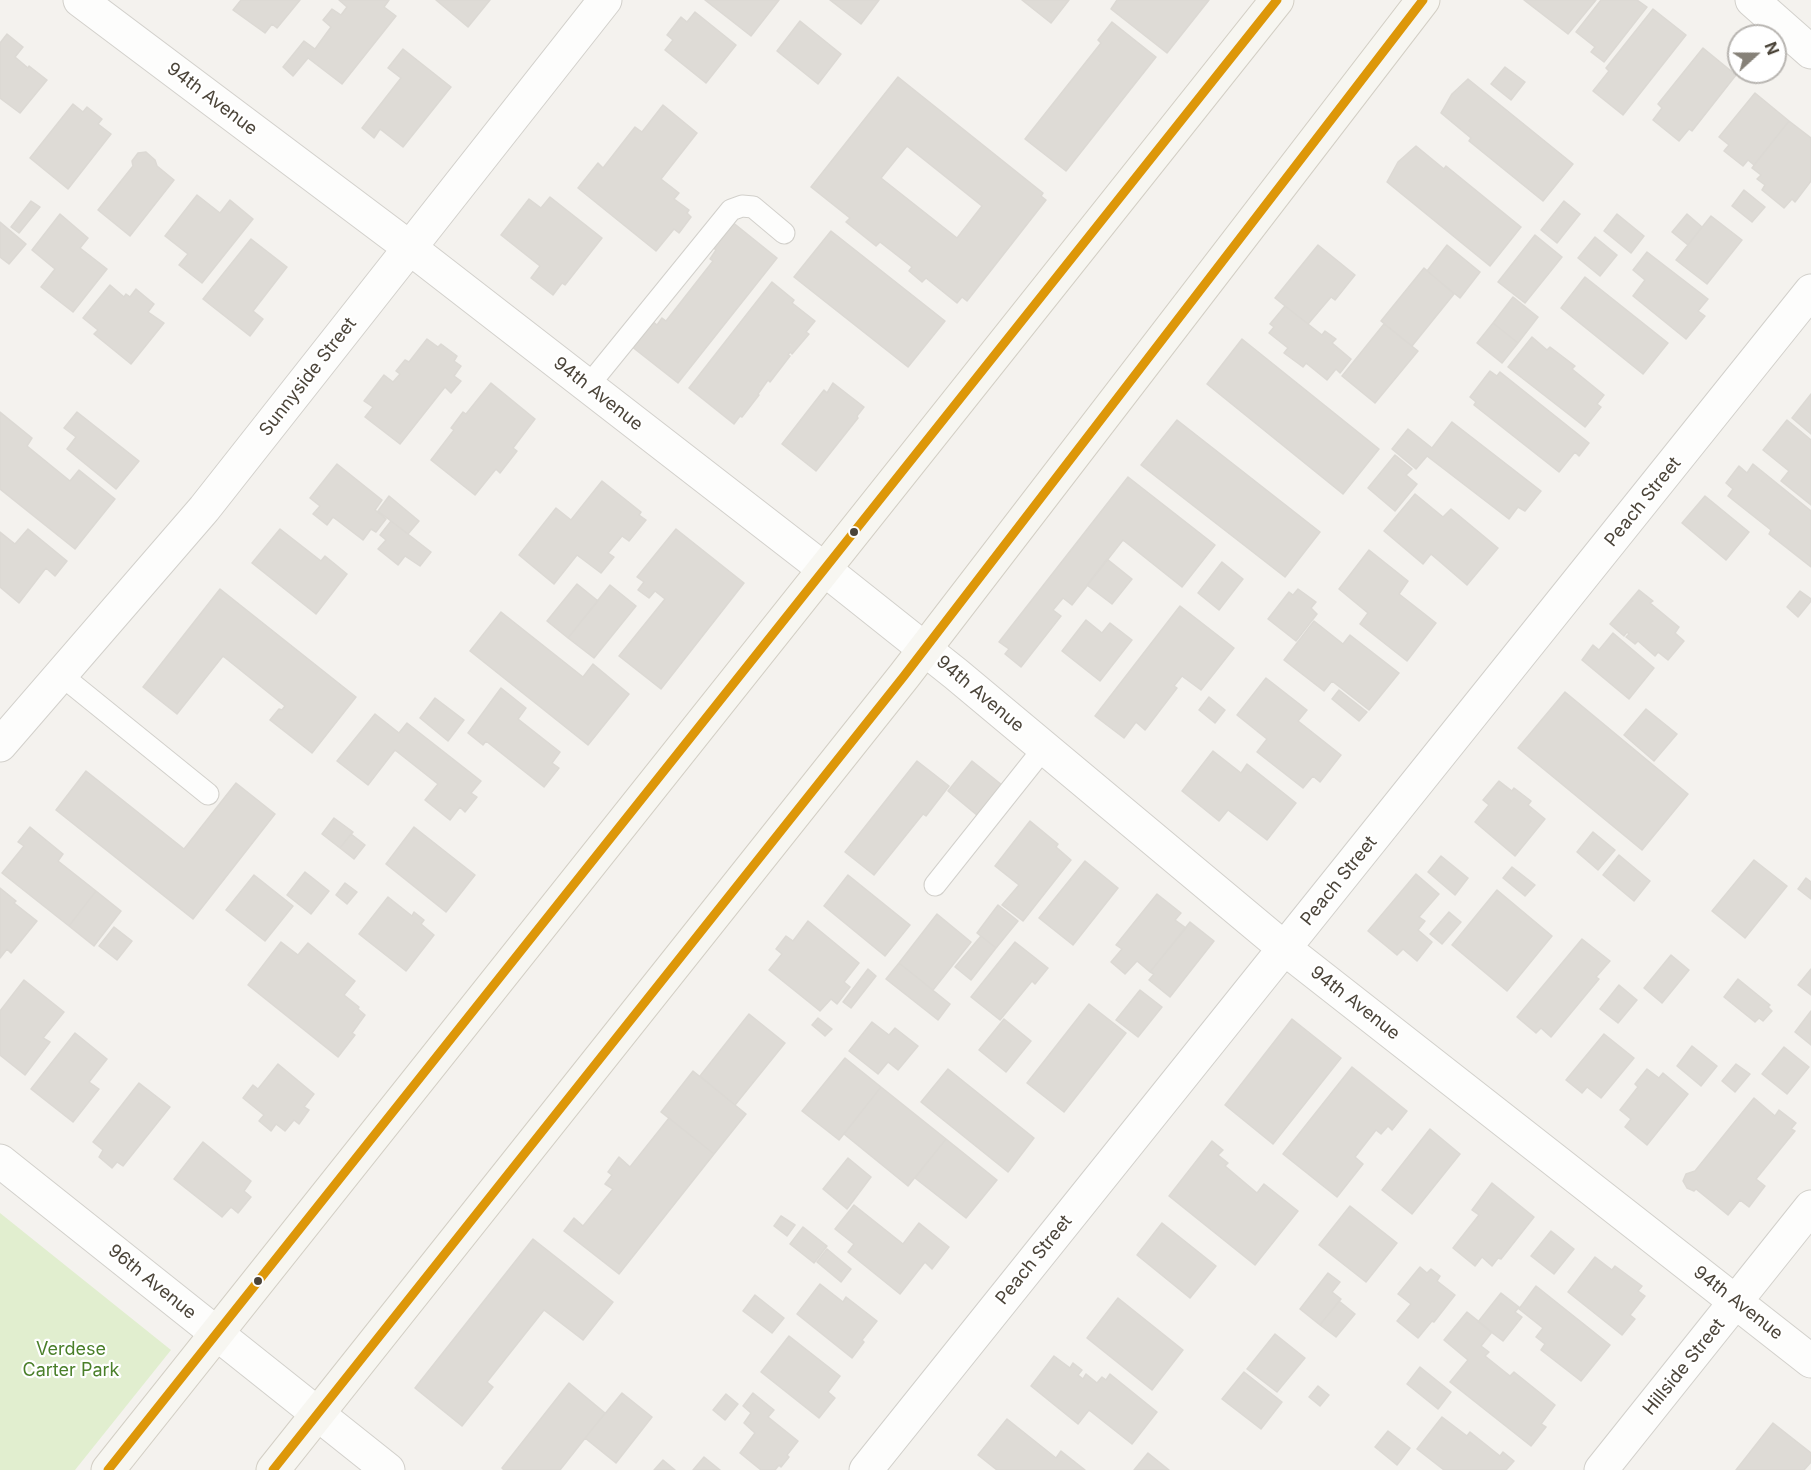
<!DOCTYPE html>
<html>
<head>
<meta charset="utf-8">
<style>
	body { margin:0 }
	#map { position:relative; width:1811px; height:1470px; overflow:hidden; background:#f4f2ee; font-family:Inter,sans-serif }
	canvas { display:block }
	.north { position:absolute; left:1727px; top:24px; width:60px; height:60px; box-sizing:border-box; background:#fff; border:2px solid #b7b4b0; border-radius:50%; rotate:69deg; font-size:16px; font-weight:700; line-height:24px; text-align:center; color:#4b4439 }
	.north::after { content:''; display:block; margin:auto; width:21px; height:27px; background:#868178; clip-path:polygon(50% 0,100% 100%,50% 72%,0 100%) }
</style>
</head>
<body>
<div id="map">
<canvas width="1811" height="1470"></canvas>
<div class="north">N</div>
</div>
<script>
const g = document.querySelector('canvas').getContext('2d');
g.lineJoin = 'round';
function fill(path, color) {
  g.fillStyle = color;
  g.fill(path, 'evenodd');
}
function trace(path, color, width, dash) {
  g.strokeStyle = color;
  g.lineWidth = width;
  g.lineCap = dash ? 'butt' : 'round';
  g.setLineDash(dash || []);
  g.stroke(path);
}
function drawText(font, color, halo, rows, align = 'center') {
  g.font = font + ' Inter,sans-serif';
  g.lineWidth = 4.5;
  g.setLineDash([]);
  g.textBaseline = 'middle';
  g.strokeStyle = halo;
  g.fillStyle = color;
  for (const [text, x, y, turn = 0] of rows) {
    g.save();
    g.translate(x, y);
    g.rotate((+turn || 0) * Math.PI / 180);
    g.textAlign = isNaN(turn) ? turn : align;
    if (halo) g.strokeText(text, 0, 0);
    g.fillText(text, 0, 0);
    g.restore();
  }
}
const green = new Path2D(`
	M0,1213l171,137 -96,120h-75z`);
const building = new Path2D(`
	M241,0h59l-23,28 -5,-4 -7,9 -32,-23z
	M339,0h50l-5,7 12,9 -54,68 -34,-26 -15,18 -10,-9 21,-26 11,8 16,-22 -8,-7 9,-11 9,6 6,-8z
	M436,0h54l-22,27z
	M705,0h74l-28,36z
	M830,0h49l-18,24z
	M1022,0h47l-18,23z
	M1117,0h92l-42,53 -56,-44z
	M1524,0h72l-28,34z
	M1601,0h36l10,7 -43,55 -13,-10 4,-5 -19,-15z
	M1653,9l33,26 -63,80 -30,-24 16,-20 -3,-3z
	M695,12l41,33 -30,38 -41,-33 8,-10 -6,-5 14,-18 6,5z
	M800,21l41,33 -23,30 -41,-33z
	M1112,22l44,35 -90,114 -41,-32 76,-96 -3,-3z
	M7,34l16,13 -8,10 13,11 1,-2 18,14 -27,33 -20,-15v-55z
	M1703,48l33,27 -44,56 -3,-2 -10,12 -26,-21 9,-12 -4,-4z
	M403,49l48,38 -48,60 -23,-18 -6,9 -12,-10 39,-50 -13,-10z
	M1505,67l20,15 -14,18 -20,-16z
	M898,77l145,116 -2,3 5,4 -79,101 -5,-4 -5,6 -31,-25 -4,4 -13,-11 3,-4 -32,-25 -4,4 -30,-24 4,-4 -39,-31zM907,146l75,60 -25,32 -76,-60z
	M1468,79l105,85 -30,37 -74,-60 2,-3 -30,-25 11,-19z
	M1755,93l34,28 -35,44 -6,-5 -5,6 -19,-15 5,-6 -10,-8z
	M73,104l10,8 4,-5 15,12 -4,5 13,10 -43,55 -38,-31z
	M663,105l34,28 -36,46 18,14 -5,6 15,11 -2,3 4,4 -12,16 -5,-4 -18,22 -78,-63 20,-25 5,5 32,-41 7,5z
	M1789,121l22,17v43l-16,21 -3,-3 -8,9 -22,-18 3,-5 -8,-6 4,-4 -9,-7z
	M1416,146l28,23 2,-3 75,61 -31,39 -103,-84 11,-20z
	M146,152l9,8 2,6 17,14 -44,56 -32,-26 35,-44 -1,-5 6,-8z
	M1744,190l21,17 -13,15 -20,-16z
	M197,195l23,18 10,-13 23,19 -51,64 -23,-18 9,-11 -23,-18z
	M550,197l52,41 -37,47 -3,-2 -9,12 -22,-17 9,-12 -39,-31 28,-36 12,9z
	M31,201l9,6 -21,26 -8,-6z
	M1564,201l16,13 -23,29 -16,-13z
	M60,214l28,24 -8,10 27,21 -34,43 -32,-25 14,-18 -23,-19z
	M1617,214l27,22 -13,17 -27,-22z
	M1687,214l15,13 -14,18 -16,-13z
	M1711,216l31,24 -35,44 -31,-24z
	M731,221l46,37 -99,125 -47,-37 20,-26 6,5 5,-7 4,3 47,-60 -3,-2 6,-9 -5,-4z
	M0,222l26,22 -17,20 -9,-7z
	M831,231l114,90 -37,46 -114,-90z
	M1535,235l27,22 -37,46 -27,-21z
	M1595,237l22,18 -17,21 -22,-18z
	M251,239l36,28 -34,44 10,8 -13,17 -47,-37z
	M1318,245l37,30 -20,25 -4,-3 -23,27 -33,-26z
	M1447,245l33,27 -20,26 -33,-27z
	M1647,252l61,47 -10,12 7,5 -19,23 -53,-43 12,-16 -12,-10z
	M1424,268l30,26 -42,52 -31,-25z
	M1585,277l83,66 -25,31 -82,-66z
	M772,282l22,18 -2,3 23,18 -9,11 3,2 -17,20 -2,-2 -2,3 2,1 -20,26 -2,-2 -10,14 1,1 -17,22 -2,-1 -6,8 -45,-36z
	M110,285l14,12 2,-3 4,3 6,-8 18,15 -6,8 16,11 -33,41 -37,-30 4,-4 -15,-12z
	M1513,297l25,20 -20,26 -25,-20z
	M1285,306l37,29 3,-4 11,8 -4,4 19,16 -11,14 -4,-4 -9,11 -21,-17 -3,4 -19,-14 4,-5 -19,-15 5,-6 -4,-3z
	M1493,323l25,20 -16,20 -25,-20z
	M1384,324l34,27 -43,52 -33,-27z
	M1532,337l15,13 3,-3 25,19 -3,3 32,26 -7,9 4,3 -16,20 -77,-60z
	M427,339l11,8 3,-3 16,12 -3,5 7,5 -7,10 7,5 -10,12 -6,-6 -45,57 -35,-27 8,-10 -9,-6 20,-26 9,7 7,-8 -4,-3 9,-11 4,2z
	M1242,339l137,110 -36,45 -136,-110z
	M1490,371l7,5 3,-4 89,71 -10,13 -4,-4 -16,20 -85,-67 2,-3 -6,-5z
	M491,383l44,36 -22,29 4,3 -17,22 -4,-4 -21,26 -44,-35 23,-30 -3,-2 12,-16 3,2z
	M833,383l31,24 -7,9 1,2 -42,53 -34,-27 42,-54 3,3z
	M1811,394v40l-19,-16z
	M0,412l32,26 -5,8 43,35 9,-11 36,29 -40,50 -75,-60z
	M77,412l62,49 -23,28 -49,-40 9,-12 -12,-9z
	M1177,420l143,112 -35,45 -144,-112z
	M1787,420l24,20v65l-30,-24 8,-10 -26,-21z
	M1452,422l89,69 -16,20 -7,-4 -9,12 -82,-63 -11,13 -24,-20 16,-20 24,19z
	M1395,455l17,14 -6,6 11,9 -22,27 -27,-23z
	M337,464l45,36 -7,10 11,9 -10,13 -5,-3 -8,11 -30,-23 -6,8 -14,-11 7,-8 -10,-8z
	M1753,464l58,47v56l-42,-33 2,-4 -43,-34 5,-7 -7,-6 13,-17 8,7z
	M1128,477l87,68 -33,42 -59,-47 -51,65 -9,-7 -10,12 8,6 -40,51 -16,-13 4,-5 -10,-7z
	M602,481l39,31 -2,3 7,5 -17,21 -7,-5 -14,17 6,4 -13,16 -24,-18 -23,29 -35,-29 37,-47 15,12z
	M1415,494l28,23 8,-8 47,39 -31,37 -36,-31 -8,10 -39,-33z
	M389,496l30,25 -11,13 -30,-23z
	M1705,496l44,36 -23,28 -44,-37z
	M391,521l40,31 -11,14 -15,-10 -7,9 -20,-16 8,-9 -6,-5z
	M28,529l39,32 -12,15 -9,-8 -27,35 -19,-16v-55l15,12z
	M280,529l41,32 4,-5 22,18 -31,40 -64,-51z
	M676,529l68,54 -83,106 -42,-33 46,-57 -10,-8 -6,7 -11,-8 6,-8 -7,-5z
	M1369,550l39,31 -9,13 37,29 -29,38 -47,-37 8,-11 -29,-24z
	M1107,559l25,20 -20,25 -25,-19z
	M1222,562l21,17 -24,31 -21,-17z
	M577,584l21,17 -30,37 -21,-17z
	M610,585l26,21 -42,52 -26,-20z
	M220,589l136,108 -44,56 -42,-33 9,-11 3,1 3,-4 -62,-50 -46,58 -34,-27z
	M1298,589l18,13 -5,6 6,6 -21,27 -28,-22 21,-27 4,3z
	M1639,590l14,11 -3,2 29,24 -4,6 9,8 -16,19 -10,-8 -3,4 -17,-15 -3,3 -9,-7 3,-3 -2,-2 -3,4 -14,-12z
	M1800,591l11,8v2l-13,16 -11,-10z
	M1180,606l54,42 -33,42 -19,-14 -8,10 3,2 -32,42 -9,-8 -12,16 -29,-22z
	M501,612l82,65 10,-13 36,30 -41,51 -118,-94z
	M1086,620l16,13 8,-10 22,17 -32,41 -38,-30z
	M1314,621l29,23 7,-9 49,38 -30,37 -37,-29 -8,10 -40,-31z
	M1613,633l41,35 -25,31 -47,-39 11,-15 6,5z
	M1266,678l41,32 -9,11 43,34 -21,27 -7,-6 -10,12 -46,-36 10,-13 -30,-24z
	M501,688l25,20 -8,11 42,33 -8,11 7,5 -15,19 -58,-46 -3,4 -15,-12z
	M1339,690l28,22 -8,9 -27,-22z
	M1565,692l123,102 -46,56 -124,-102z
	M1209,697l16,13 -10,13 -16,-13z
	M435,698l29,22 -16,21 -28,-23z
	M1646,709l31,25 -23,27 -30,-26z
	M375,714l24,19 8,-10 74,58 -10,12 6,4 -12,15 -5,-5 -10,13 -25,-20 13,-16 -43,-34 -27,35 -31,-24z
	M1213,751l28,22 6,-9 49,39 -29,37 -39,-30 -9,11 -37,-30z
	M917,761l32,25 -23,30 -3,-2 -49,61 -29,-23z
	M972,761l30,24 -24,31 -30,-25z
	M86,771l98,78 52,-66 39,31 -82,105 -137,-109z
	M1499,781l13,10 2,-3 17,13 -3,4 17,14 -30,37 -40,-34 14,-17 -6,-5z
	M334,818l19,14 -13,16 -18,-14z
	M1030,821l28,23 -2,3 15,13 -48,61 -21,-16 17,-20 -24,-19z
	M30,827l33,27 -5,7 38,30 -27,35 -67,-53 22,-27 -6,-4z
	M414,827l61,48 -29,37 -60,-48z
	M1593,832l22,18 -17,20 -21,-18z
	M351,834l14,11 -11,14 -14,-11z
	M1619,855l31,26 -16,20 -31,-26z
	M1441,856l27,22 -13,17 -27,-23z
	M1754,860l33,26 -42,52 -33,-27z
	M1085,861l33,27 -45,57 -34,-27z
	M1512,867l23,18 -10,11 -22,-18z
	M305,872l24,19 -18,23 -24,-19z
	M1416,874l23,20 -20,23 6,4 -7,9 14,12 -15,19 -14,-12 -6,6 -29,-24z
	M254,875l39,31 -28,35 -39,-31z
	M848,875l62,50 -25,31 -61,-50z
	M1806,878l5,4v17l-13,-10z
	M345,883l12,9 -10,12 -11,-9z
	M0,888l16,13 -2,2 23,18 -26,32 -4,-4 -7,9z
	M1497,890l55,46 -45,55 -55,-46z
	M96,891l25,20 -27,35 -25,-20z
	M1157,894l24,19 -6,7 11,8 -36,44 -13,-11 -12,13 -14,-12 11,-13 -6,-4z
	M388,897l24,19 2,-4 10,8 -3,4 13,11 -28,36 -47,-37z
	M998,905l20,16 -22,27 -19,-15z
	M1449,912l12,10 -19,22 -12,-10z
	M937,914l34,28 -38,48 -34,-27z
	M808,921l51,42 -15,19 6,5 -13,17 -6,-5 -11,12 -51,-41 13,-16 -6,-5 10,-13 7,5z
	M1190,922l24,19 -44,56 -21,-17 5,-6 -4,-2z
	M114,927l18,14 -15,19 -18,-14z
	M981,936l15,12 -25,32 -16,-13z
	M1582,939l28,22 -14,16 3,2 -48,58 -10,-9 -5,5 -19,-16z
	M281,942l17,13 10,-12 47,38 -11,14 15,12 -1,2 7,6 -13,18 3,2 -17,22 -90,-72z
	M1015,942l33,26 -13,16 -3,-3 -32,39 -29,-23z
	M1671,955l18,15 -27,33 -18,-15z
	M899,963l51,41 -12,16 -52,-41z
	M868,969l8,7 -25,32 -8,-6z
	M1811,969v26l-13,-10z
	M1738,979l32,26 -2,2 4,4 -9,10 -4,-3 -4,4 -31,-25z
	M24,980l40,32 -21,26 7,4 -25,33 -25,-20v-44z
	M1619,985l18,15 -19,23 -18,-14z
	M1140,990l22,17 -24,30 -22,-17z
	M1089,1004l37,29 -62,79 -37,-29z
	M1811,1011v34l-16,-13z
	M749,1014l36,29 -50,62 -35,-29z
	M818,1018l14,11 -7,7 -13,-11z
	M1004,1019l27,22 -25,31 -27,-22z
	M1292,1019l49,39 -68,86 -48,-39z
	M872,1022l17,13 6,-7 23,18 -20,24 -10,-8 -10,12 -29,-23z
	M75,1033l32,26 -18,23 10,7 -26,33 -42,-33z
	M1604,1034l30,24 -33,40 -14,-11 -5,6 -16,-13z
	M1692,1046l25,20 -16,20 -24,-20z
	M1784,1047l25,20 -22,27 -25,-20z
	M845,1058l36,29 -42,53 -37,-29z
	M278,1064l36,30 -10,13 5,3 -10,14 -5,-4 -9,11 -9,-7 -5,7 -12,-10 5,-6 -21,-17 10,-13 5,4z
	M1736,1064l14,10 -15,18 -13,-11z
	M1352,1067l55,44 -15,19 -4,-4 -7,8 -5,-4 -21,27 8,7 -26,33 -54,-43z
	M948,1069l86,69 -26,34 -87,-70z
	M1647,1069l12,9 4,-5 25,21 -41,51 -22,-18 6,-8 -11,-9 18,-23 -3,-3z
	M693,1071l53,43 -32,40 -53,-42z
	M139,1083l31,24 -47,59 -6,-4 -5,6 -13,-11 4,-7 -10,-8z
	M881,1087l65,52 -38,47 -64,-52z
	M1754,1098l21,18 4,-6 17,13 -5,6 4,2 -39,48 9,7 -16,21 -9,-7 -12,15 -32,-26 -2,2 -7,-3 -4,-7 3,-7 9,-3z
	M669,1118l45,36 -95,120 -55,-43 10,-13 9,8 30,-37 -8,-5 7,-9 -4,-3 11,-15 11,10z
	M1430,1129l30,25 -48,60 -30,-24z
	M946,1139l51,41 -31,38 -51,-40z
	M1212,1141l11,9 -5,5 10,8 -3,3 32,27 7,-9 34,27 -43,54 -86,-69z
	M203,1142l48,39 -7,10 7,6 -13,16 -7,-6 -9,10 -48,-38z
	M848,1158l23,19 -24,32 -24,-20z
	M1492,1183l42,34 -33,42 -3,-1 -6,8 -10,-9 -7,9 -22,-18 26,-33 -7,-5z
	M854,1205l49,39 16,-21 30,24 -17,22 -7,-7 -25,32 -52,-42 6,-8 -19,-15z
	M1350,1206l47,37 -31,39 -47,-37z
	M781,1216l14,9 -8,11 -13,-10z
	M1162,1223l54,43 -26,32 -53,-43z
	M803,1227l24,19 -13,17 -24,-19z
	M1551,1231l23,18 -20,25 -23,-18z
	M533,1239l80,63 -30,38 -39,-30 -57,72 6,5 -31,39 -47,-38z
	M827,1249l24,20 -10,13 -24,-20z
	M1595,1257l17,13 3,-4 27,20 -4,5 7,5 -15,19 5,4 -13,16 -54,-43z
	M1420,1267l7,6 4,-4 9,7 -3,5 18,14 -21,27 -2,-1 -14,17 -21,-17 14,-17 -13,-10z
	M1328,1273l12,9 -8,10 9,7 -21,26 -20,-16z
	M820,1284l23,18 3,-5 31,24 -15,19 2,2 -12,16 -55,-44z
	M1536,1286l74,59 -29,36 -40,-31 4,-6 -9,-7 7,-9 -24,-19z
	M1501,1293l18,14 -4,5 7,5 -19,24 -25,-19z
	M755,1295l29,23 -12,15 -29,-22z
	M1118,1298l65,52 -31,40 -65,-52z
	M1339,1301l16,13 -19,23 -16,-12z
	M1467,1312l25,20 -11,14 8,6 -4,4 25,20 4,-4 41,33 -14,19 5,3 -15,19 -81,-64 18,-22 -24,-20z
	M1275,1334l30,24 -28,34 -30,-23z
	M789,1336l51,40 -12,16 7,6 -16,20 -58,-46z
	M1054,1356l16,12 3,-5 9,7 -4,5 5,4 3,-5 11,9 5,-6 4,3 4,-6 47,38 -25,32 -43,-34 -11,14 -47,-38z
	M1420,1367l31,25 -13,17 -31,-25z
	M1244,1372l38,30 -21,27 -39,-30z
	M569,1383l36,30 -45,57h-56l-2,-2z
	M1318,1386l11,9 -9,11 -11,-9z
	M622,1393l30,24 -36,46 -31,-25z
	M753,1393l21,17 -6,7 30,24 -11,14 2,2 -8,10 -2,-2 -4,5h-14l-21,-17 15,-20 -11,-10 7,-10 -8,-7z
	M726,1394l12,10 -13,16 -12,-10z
	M1442,1417l25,19 3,-4 30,24 3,-4 11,9 -8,9h-62l-27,-21z
	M1007,1419l49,39 5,-7 24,19h-88l-19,-15z
	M1773,1423l38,30v9l-7,8h-68z
	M1388,1431l22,17 -13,17 -22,-18z
	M1148,1453l21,17h-35z
	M704,1457l16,13h-27z
	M663,1460l12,10h-21z`);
const service = new Path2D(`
	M588,386l143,-176 11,-4 11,1 31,26
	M61,675l147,119
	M935,885l109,-137`);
const minor = new Path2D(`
	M80,0l330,248 414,321 132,105 328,274 527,413
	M1752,0l59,52
	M0,745l204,-236 401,-509
	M0,1161l388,309
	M866,1470l945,-1179
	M1601,1470l210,-263`);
const secondary = new Path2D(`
	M108,1470l1169,-1470
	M273,1470l631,-794 519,-676`);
const bus1 = new Path2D(`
	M108,1470l1169,-1470
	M273,1470l631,-794 519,-676`);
const markers = [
	[854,532,5,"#4b4439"],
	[258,1281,5,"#4b4439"]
];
const streetNames = [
	["94th Avenue",212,99,37],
	["Sunnyside Street",308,377,-52],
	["94th Avenue",598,394,38],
	["Peach Street",1643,502,-51],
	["94th Avenue",980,694,40],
	["Peach Street",1339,881,-51],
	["94th Avenue",1355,1003,38],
	["Peach Street",1034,1260,-51],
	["96th Avenue",152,1282,39],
	["94th Avenue",1738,1303,38],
	["Hillside Street",1684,1367,-51]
];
const parkNames = [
	["Verdese",71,1350],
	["Carter Park",71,1371]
];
fill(green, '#e1eecf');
fill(building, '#dedbd6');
trace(building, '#dcd9d4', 1.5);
trace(service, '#d2d0cb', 23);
trace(minor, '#d2d0cb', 35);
trace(secondary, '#d3cfc5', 35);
trace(service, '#fdfdfc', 21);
trace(minor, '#fdfdfc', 33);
trace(secondary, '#f7f6f1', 33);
trace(bus1, '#dd9709', 9);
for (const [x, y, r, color] of markers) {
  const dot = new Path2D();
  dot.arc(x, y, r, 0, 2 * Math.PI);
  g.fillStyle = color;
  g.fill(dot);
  trace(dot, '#fff', 2);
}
drawText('18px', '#4b4439', '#fff', streetNames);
drawText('18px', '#4a7f2a', '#fff', parkNames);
</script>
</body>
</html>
